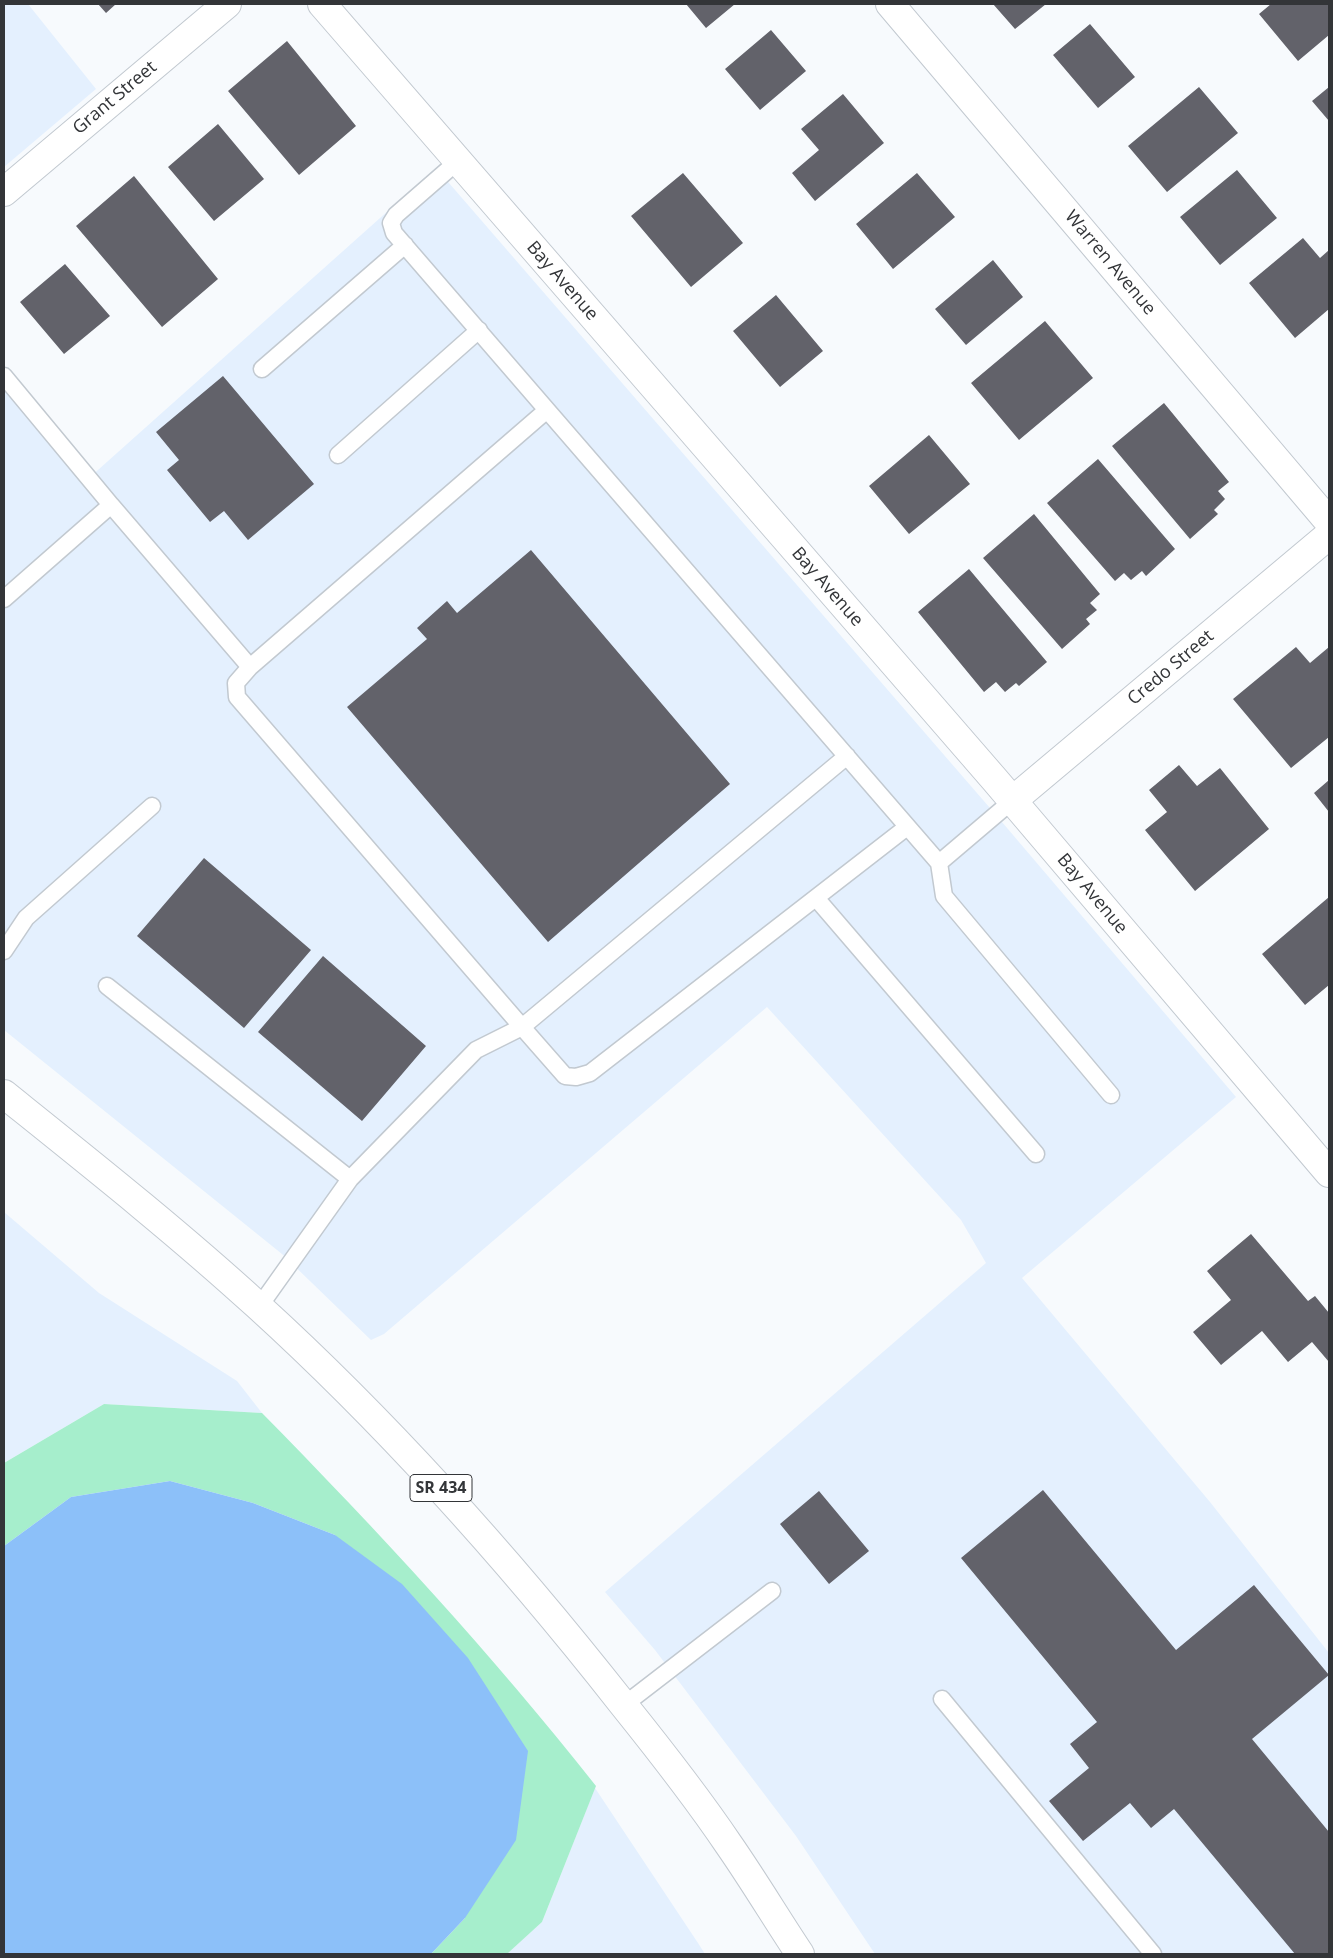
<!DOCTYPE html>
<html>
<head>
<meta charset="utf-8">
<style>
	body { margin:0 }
	#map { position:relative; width:1333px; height:1958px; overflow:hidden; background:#f7fafd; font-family:"Open Sans",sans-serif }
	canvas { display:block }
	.frame { position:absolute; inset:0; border:5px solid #333538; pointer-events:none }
</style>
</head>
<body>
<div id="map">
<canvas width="1333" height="1958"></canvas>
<div class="frame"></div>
</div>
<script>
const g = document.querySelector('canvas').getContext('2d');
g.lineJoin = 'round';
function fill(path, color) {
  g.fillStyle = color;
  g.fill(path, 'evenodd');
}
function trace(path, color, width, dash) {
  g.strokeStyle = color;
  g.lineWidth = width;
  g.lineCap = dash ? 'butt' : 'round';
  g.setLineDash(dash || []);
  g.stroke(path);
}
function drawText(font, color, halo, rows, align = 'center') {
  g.font = font + ' "Open Sans",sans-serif';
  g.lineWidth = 5;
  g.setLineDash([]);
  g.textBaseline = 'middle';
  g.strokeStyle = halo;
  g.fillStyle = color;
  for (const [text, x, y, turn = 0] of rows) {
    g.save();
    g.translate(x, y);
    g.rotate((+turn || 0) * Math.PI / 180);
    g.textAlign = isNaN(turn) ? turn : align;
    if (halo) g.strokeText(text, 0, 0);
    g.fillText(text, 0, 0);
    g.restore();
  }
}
const built = new Path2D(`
	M4,4h24l68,85 -92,78z
	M436,168l560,647 240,282 -214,181 188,224 119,151v301h-454l-79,-118 -141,-186 -50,-58 381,-329 -25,-43 -194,-213 -383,327 -13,6 -89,-86 -278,-224v-653l85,101z
	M4,1212l95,81 138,88 25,32 -158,-9 -100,59z
	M595,1788l103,155 7,11h-198l35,-32z`);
const green = new Path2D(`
	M104,1404l158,9c117,119 231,242 334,373l-54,136 -35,32h-76l34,-36 -130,-383 -82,-32 -83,-22 -99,16 -67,49v-83z`);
const water = new Path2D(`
	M170,1481l83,22 82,32 67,49 66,74 60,93 -12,89 -51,78 -34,36h-427v-408l67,-49z`);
const building = new Path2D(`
	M98,4h18l-10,9z
	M686,4h49l-29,24z
	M993,4h53l-31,25z
	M1271,4h58v31l-31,26 -39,-47z
	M1090,24l45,53 -37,31 -45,-53z
	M771,30l35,41 -46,39 -35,-41z
	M287,41l69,85 -57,49 -71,-84z
	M1199,87l39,46 -71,59 -39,-46z
	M1329,87v34l-17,-20z
	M843,94l41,49 -69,58 -23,-28 27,-23 -18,-21z
	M218,124l46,55 -50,42 -46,-54z
	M1237,170l40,48 -57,47 -40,-48z
	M683,173l60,70 -52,44 -60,-71z
	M917,173l38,44 -62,52 -37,-45z
	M134,176l84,103 -56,48 -86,-101z
	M1303,238l17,20 9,-8v59l-34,29 -46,-55z
	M993,260l30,37 -57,48 -31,-36z
	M65,264l45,52 -46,38 -44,-52z
	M776,295l47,56 -43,36 -47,-56z
	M1045,321l48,57 -74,62 -48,-57z
	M223,376l91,108 -66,56 -24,-29 -14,11 -43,-52 12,-10 -23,-28z
	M1164,403l65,79 -11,9 7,8 -11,11 4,4 -28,25 -78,-93z
	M929,435l41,49 -61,50 -40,-48z
	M1098,459l77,90 -29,27 -4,-5 -11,9 -7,-7 -9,8 -68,-78z
	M1034,514l66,80 -10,9 7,7 -11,9 4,5 -28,25 -79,-91z
	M531,550l199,234 -182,158 -201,-235 80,-68 -10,-11 30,-27 10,12z
	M969,569l78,93 -28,24 -3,-3 -11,9 -9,-10 -12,10 -66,-80z
	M1296,647l14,16 19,-16v90l-38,31 -58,-69z
	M1179,765l18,21 23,-18 49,61 -74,62 -50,-61 22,-18 -18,-22z
	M1329,780v32l-15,-19z
	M204,858l107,92 -67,78 -107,-92z
	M1329,897v88l-24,20 -43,-51z
	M323,956l103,90 -64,75 -104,-89z
	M1251,1234l57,67 7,-5 14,17v49l-17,-20 -24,20 -26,-31 -41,34 -28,-33 38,-32 -24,-29z
	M1043,1490l133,160 78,-65 75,90 -77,64 77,93v122h-34l-121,-145 -23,19 -21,-25 -47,38 -34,-40 40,-33 -19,-24 27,-22 -136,-164z
	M819,1491l50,60 -40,33 -49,-60z`);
const service = new Path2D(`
	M262,369l143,-124
	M4,376l107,129 -107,94
	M547,410l392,453 5,33 167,199
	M338,455l141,-125
	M111,505l139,162 297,-257 -153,-177 -3,-10 5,-8 62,-54
	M250,667l-14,16 1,14 285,330 325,-271
	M939,863l73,-62
	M816,898l220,256
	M4,951l22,-33 126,-112
	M107,986l243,193 -91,128
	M350,1179l126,-129 46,-23 43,49 11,1 14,-4 317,-246
	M942,1699l211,255
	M624,1705l148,-114`);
const minor = new Path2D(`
	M322,4l673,776 334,393
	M890,4l439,518
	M1012,801l317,-266`);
const tertiary = new Path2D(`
	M4,192l223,-188`);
const primary = new Path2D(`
	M4,1094c86,69 173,138 254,212 134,122 253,256 364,397 37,46 74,93 107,142 25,36 47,73 71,109`);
const shields = [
	[441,1488,62]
];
const shieldNames = [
	["SR 434",441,1488]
];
const streetNames = [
	["Grant Street",115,98,-40],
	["Warren Avenue",1110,263,50],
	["Bay Avenue",562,281,49],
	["Bay Avenue",827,587,49],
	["Credo Street",1171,668,-40],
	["Bay Avenue",1092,894,50]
];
fill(built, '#e4f0fe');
fill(green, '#a6eecc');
fill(water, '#8cc0f9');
fill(building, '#62626a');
trace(service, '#c2c9d0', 19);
trace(minor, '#c2c9d0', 30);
trace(tertiary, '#c2c9d0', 30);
trace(primary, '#c2c9d0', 30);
trace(service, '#fff', 16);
trace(minor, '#fff', 28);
trace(tertiary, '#fff', 28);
trace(primary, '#fff', 28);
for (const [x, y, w] of shields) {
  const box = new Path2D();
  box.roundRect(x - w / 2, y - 13.5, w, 27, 4);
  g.fillStyle = '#fff';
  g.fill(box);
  trace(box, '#333538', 1);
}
drawText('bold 16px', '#333538', null, shieldNames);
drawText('18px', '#333538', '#fff', streetNames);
</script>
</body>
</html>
